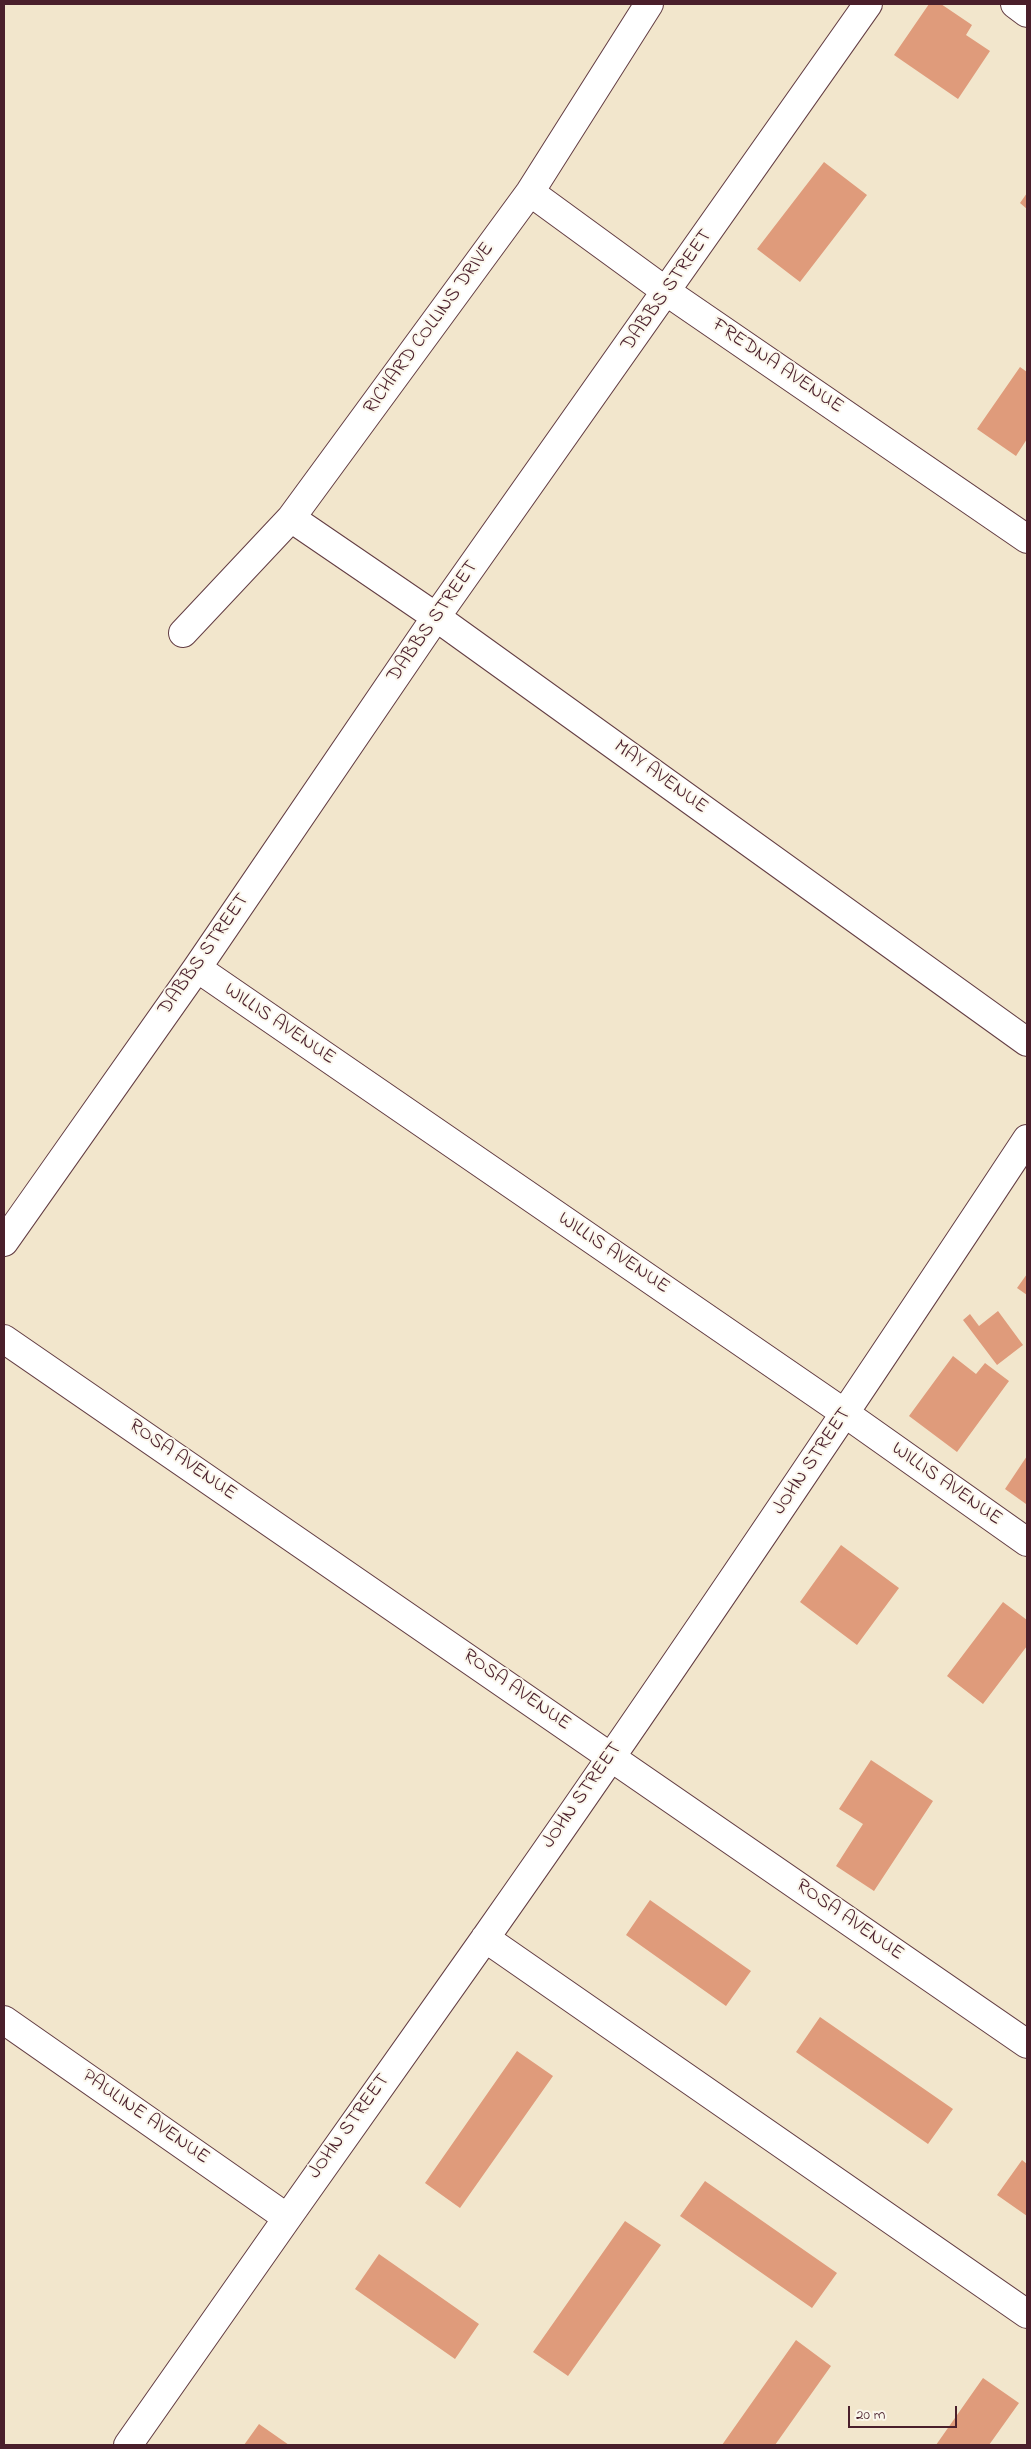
<!DOCTYPE html>
<html>
<head>
<meta charset="utf-8">
<style>
	body { margin:0 }
	#map { position:relative; width:1031px; height:2449px; overflow:hidden; background:#f2e6cc; font-family:"Indie Flower",sans-serif }
	canvas { display:block }
	.frame { position:absolute; inset:0; border:5px solid #4a1f2b; pointer-events:none }
	.scale { position:absolute; left:848px; top:2406px; width:109px; height:22px; box-sizing:border-box; border:2px solid #4a1f2b; border-top:0; padding-left:6px; font-size:15px; line-height:18px; white-space:nowrap; color:#4a1f2b; -webkit-text-stroke:4px #fbf7ec; paint-order:stroke }
</style>
</head>
<body>
<div id="map">
<canvas width="1031" height="2449"></canvas>
<div class="frame"></div>
<div class="scale">20 m</div>
</div>
<script>
const g = document.querySelector('canvas').getContext('2d');
g.lineJoin = 'round';
function fill(path, color) {
  g.fillStyle = color;
  g.fill(path, 'evenodd');
}
function trace(path, color, width, dash) {
  g.strokeStyle = color;
  g.lineWidth = width;
  g.lineCap = dash ? 'butt' : 'round';
  g.setLineDash(dash || []);
  g.stroke(path);
}
function drawText(font, color, halo, rows, align = 'center') {
  g.font = font + ' "Indie Flower",sans-serif';
  g.lineWidth = 4;
  g.setLineDash([]);
  g.textBaseline = 'middle';
  g.strokeStyle = halo;
  g.fillStyle = color;
  for (const [text, x, y, turn = 0] of rows) {
    g.save();
    g.translate(x, y);
    g.rotate((+turn || 0) * Math.PI / 180);
    g.textAlign = isNaN(turn) ? turn : align;
    if (halo) g.strokeText(text, 0, 0);
    g.fillText(text, 0, 0);
    g.restore();
  }
}
const building = new Path2D(`
	M929,4h12l31,21 -6,10 24,16 -32,48 -64,-44z
	M824,162l43,33 -67,87 -43,-33z
	M1027,193v16l-7,-6z
	M1020,367l7,5v67l-11,17 -39,-27z
	M1027,1274v21l-10,-7z
	M998,1311l25,34 -26,20 -34,-45 7,-6 9,12z
	M953,1356l23,18 9,-11 24,18 -52,71 -48,-36z
	M1027,1456v46l-1,2 -21,-15z
	M841,1545l58,43 -42,57 -57,-43z
	M1003,1602l24,18v26l-44,58 -36,-28z
	M871,1760l62,41 -59,90 -38,-25 27,-42 -24,-15z
	M650,1900l101,71 -25,35 -100,-71z
	M820,2017l133,92 -25,35 -132,-92z
	M517,2051l36,25 -93,132 -35,-25z
	M1022,2160l5,4v52l-30,-21z
	M705,2181l132,92 -25,35 -132,-92z
	M625,2221l36,24 -93,131 -35,-24z
	M379,2254l100,70 -24,35 -100,-70z
	M796,2340l35,26 -56,79h-53z
	M983,2378l36,25 -30,42h-53z
	M259,2424l30,21h-45z`);
const minor = new Path2D(`
	M1015,4l12,9
	M530,192l137,100 360,247
	M291,518l145,99 591,425
	M183,633l108,-115 239,-326 119,-188
	M197,968l649,446 181,128
	M4,1242l193,-274 239,-351 432,-613
	M4,1339l1023,705
	M485,1938l542,376
	M4,2020l282,197
	M128,2445c118,-170 239,-339 358,-508 185,-263 364,-530 541,-798`);
const streetNames = [
	["DABBS STREET",668,291,-55],
	["RICHARD COLLINS DRIVE",430,329,-54],
	["FREDNA AVENUE",777,367,34],
	["DABBS STREET",434,622,-55],
	["MAY AVENUE",660,778,36],
	["DABBS STREET",205,955,-55],
	["WILLIS AVENUE",279,1025,34],
	["WILLIS AVENUE",613,1254,34],
	["ROSA AVENUE",182,1461,35],
	["JOHN STREET",813,1462,-56],
	["WILLIS AVENUE",946,1485,35],
	["ROSA AVENUE",516,1691,35],
	["JOHN STREET",583,1796,-55],
	["ROSA AVENUE",849,1921,35],
	["PAULINE AVENUE",145,2118,35],
	["JOHN STREET",350,2127,-54]
];
fill(building, '#df9b7b');
trace(minor, '#633d43', 30);
trace(minor, '#fff', 28);
drawText('20px', '#4a1f2b', '#fbf7ec', streetNames);
</script>
</body>
</html>
